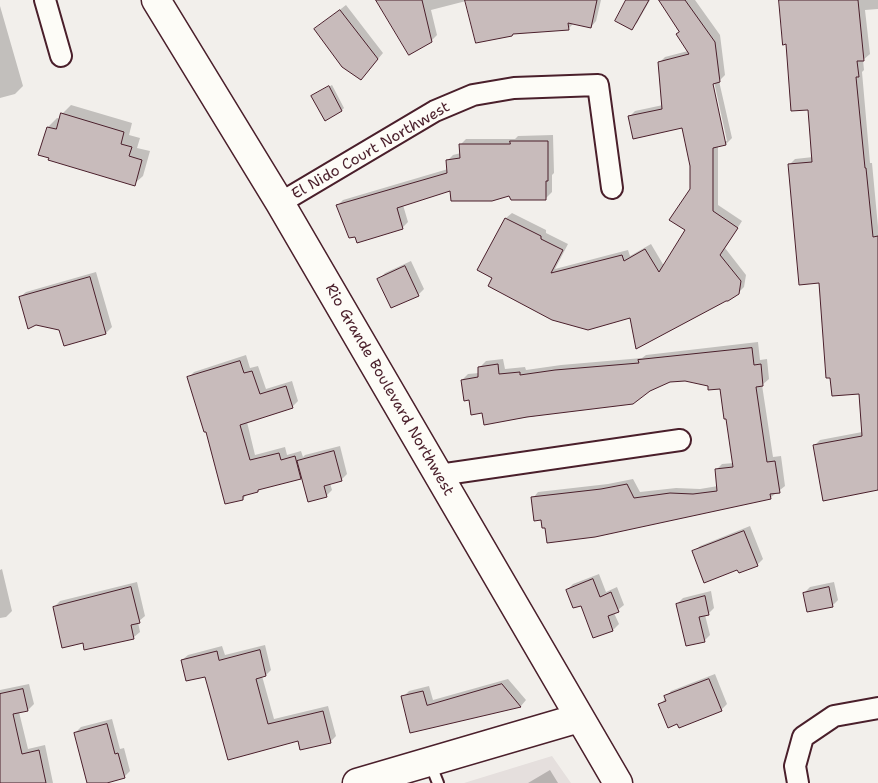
<!DOCTYPE html>
<html>
<head>
<meta charset="utf-8">
<style>
	body { margin:0 }
	canvas { display:block; background:#f2efeb }
</style>
</head>
<body>
<canvas width="878" height="783"></canvas>
<script>
const g = document.querySelector('canvas').getContext('2d');
g.lineJoin = 'round';
function fill(path, color) {
  g.fillStyle = color;
  g.fill(path, 'evenodd');
}
function trace(path, color, width, dash) {
  g.strokeStyle = color;
  g.lineWidth = width;
  g.lineCap = dash ? 'butt' : 'round';
  g.setLineDash(dash || []);
  g.stroke(path);
}
function drawText(font, color, halo, rows, align = 'center') {
  g.font = font + ' "Shantell Sans",sans-serif';
  g.lineWidth = 4;
  g.setLineDash([]);
  g.textBaseline = 'middle';
  g.strokeStyle = halo;
  g.fillStyle = color;
  for (const [text, x, y, turn = 0] of rows) {
    g.save();
    g.translate(x, y);
    g.rotate((+turn || 0) * Math.PI / 180);
    g.textAlign = isNaN(turn) ? turn : align;
    if (halo) g.strokeText(text, 0, 0);
    g.fillText(text, 0, 0);
    g.restore();
  }
}
const built = new Path2D(`
	M552,756l19,27h-107z`);
const shadow = new Path2D(`
	M381,0h220l-5,21 -5,6 -17,-4 -6,6 -102,-28 -35,9 6,25 -6,6z
	M628,0h22l-13,23 -6,5z
	M661,0h34l25,35 5,40 -6,6 13,57 -6,6 -8,1v60l24,16 -17,27 21,27 -2,12 -6,6 -107,24 -137,-39 -15,-8 27,-52 6,-5 34,17v3l22,11 -13,25 73,-19 2,6 21,-12 13,22 23,-36 4,-41v-23l-8,-39 -54,-10 6,-6 28,-6 -4,-42 6,-6 23,-6 -8,-19zM713,77l14,64h-3l-14,-63z
	M780,0h98v9l-13,1 5,44 -7,6 1,10 -2,2 8,91h2l6,64v184l-17,-18 -41,-112 -31,-116 6,-6 18,-2 -4,-49 -22,-65z
	M346,5l37,48 -16,19 -52,-43z
	M0,6l23,80 -8,8 -15,4z
	M332,85l12,23 -2,2 -29,-14z
	M71,105l61,18 -3,12 11,3 -3,10 13,3 -7,25 -9,8 -94,-30 8,-27 9,-9 4,1 1,-5z
	M553,135l1,38 -2,2v17l-6,6 -95,-9 -48,16 5,17 -6,6 -65,-22 6,-6 105,-31 -1,-8 6,-6 8,-2 -1,-8 6,-6h49l3,-3z
	M411,261l13,28 -6,6 -39,-16 6,-6z
	M96,272l16,55 -6,6 -86,-36 6,-5z
	M758,342l2,18 7,-1 2,20 -7,6 11,72 8,-1 4,30 -15,12 -224,28 -13,-28 5,-6 70,-8 25,-5 7,13 36,-4 24,1 18,-3 -2,-16 6,-6 12,-1 -13,-76 -36,-7 -15,1 -90,28 -95,15 -2,-12 -13,-14 -8,-18 6,-6 11,-1 1,-6 6,-6 17,-2 2,10 20,-2 1,3 35,-5 81,-7 4,-3z
	M246,355l4,13 8,-2 8,23 26,-8 6,20 -6,6 -45,15 8,33 30,-8 2,8 14,-4 2,6 2,-2 35,-9 7,28 -6,6 -11,3 2,7 -6,6 -24,-20 -2,2 -40,10 -12,5 -5,6 -36,-69 -18,-53 5,-5z
	M878,429v60l-64,-43 6,-6z
	M750,526l13,33 -6,6 -19,3 -44,-16 6,-6z
	M2,569l10,42 -6,6 -6,1v-48z
	M599,574l7,18 11,-5 7,18 -10,8 5,11 -6,6 -19,7 -12,-33 -15,-14 6,-6z
	M137,582l8,34 -7,6 2,10 -6,5 -49,11 -1,-6 -30,-35 6,-6z
	M834,582l4,18 -6,6 -28,-13 6,-6z
	M711,591l3,17 -6,6 -3,1 5,20 -6,6 -27,-37 6,-6z
	M265,645l6,25 -5,5 -4,1 12,43 54,-13 8,30 -6,6 -31,-3 -70,20 -23,-84 -24,-15 6,-5 34,-9 3,9z
	M715,674l12,30 -6,6 -43,12 -18,-17 11,-14z
	M508,679l18,21 -5,6 -110,25 -8,-34 6,-6 20,-5 4,14z
	M29,684l5,20 -6,6 -9,2 9,37 17,-4 8,38h-53v-93z
	M112,719l8,30 4,-1 6,23 -6,6 -22,6h-13l-14,-50 6,-6z
	M550,770l8,13h-30z`);
const building = new Path2D(`
	M376,0h46l10,42 -23,13z
	M465,0h132l-6,28 -23,-5 1,7 -56,4 -1,2 -36,7z
	M626,0h23l-17,30 -17,-9z
	M659,0h26l30,42 5,40 -7,2 13,61 -13,3v63l25,17 -18,27 21,26 -2,13 -11,7h-2l-90,48 -6,-31 -42,12 -36,-10 -64,-34 4,-8 -15,-8 28,-52 36,18v3l22,11 -12,23 71,-18 2,6 21,-12 14,23 26,-42 -16,-10 21,-31v-23l-8,-38 -49,11 -5,-23 34,-7 -4,-47 31,-8 -13,-20 3,-2z
	M779,0h79l6,61h-7l2,16h-3l9,91h1l7,69 5,-1v254l-55,11 -10,-56 49,-9 -3,-42 -27,2 -2,-18h-4l-7,-95 -20,2 -11,-121 24,-2 -4,-52 -17,1 -5,-67 -3,1z
	M340,10l38,49 -17,21 -19,-13 -28,-38z
	M329,86l13,25 -17,10 -14,-25z
	M61,113l63,19 -3,12 11,3 -3,9 13,4 -7,26 -87,-26 1,-2 -11,-3 9,-28 9,2z
	M510,141h38v40h-2v19h-35l-2,-4 -17,5h-41l-1,-10 -53,17 6,21 -46,14 -2,-6 -6,1 -13,-33 111,-32 -1,-13 14,-2 -1,-14h51z
	M405,266l14,30 -28,12 -14,-29z
	M90,277l16,57 -42,12 -5,-16 -23,-5 -8,4 -9,-32z
	M752,348l2,17 7,-1 2,22 -7,1 11,75 8,-1 5,32 -10,1 1,5 -176,38 -48,6 -2,-15h-3l-1,-8 -7,1 -3,-24 70,-8 26,-5 7,14 36,-5 23,1 24,-3 -2,-22 18,-2 -7,-48h-2l-4,-30 -12,1v-4l-23,-5 -15,1 -20,9 -17,13 -106,13 -43,8 -2,-12 -11,2 -2,-15 -5,1 -3,-21 17,-3v-10l20,-3 1,10 21,-2v3l35,-5 84,-7 -1,-3z
	M240,361l4,12 8,-2 8,23 26,-8 7,22 -53,17 10,35 29,-7 2,7 14,-4 6,23 -43,11v2l-15,4v4l-18,4 -19,-72h-2l-17,-55z
	M334,451l8,30 -18,5 3,11 -19,5 -11,-41z
	M744,531l14,35 -19,7 -2,-3 -33,13 -12,-32z
	M593,579l7,18 11,-5 8,20 -11,4 5,15 -20,7 -12,-32 -8,2 -7,-18z
	M131,587l9,36 -9,2 3,14 -50,11 -1,-7 -21,5 -9,-41z
	M829,587l4,20 -26,5 -4,-19z
	M705,596l4,19 -10,2 6,25 -19,4 -10,-42z
	M260,650l6,26 -10,3 12,45 55,-13 8,32 -31,7 -2,-9 -70,19 -23,-83 -19,4 -5,-21 36,-9 2,9z
	M709,679l13,32 -43,17 -2,-4 -9,4 -10,-24 8,-3 -2,-5z
	M502,684l19,23 -111,26 -9,-37 22,-5 4,14z
	M23,689l5,22 -15,3 9,40 17,-4 7,33h-46v-89z
	M107,724l8,30 3,-1 7,25 -18,5h-20l-13,-50z`);
const lane = new Path2D(`
	M430,763l8,20`);
const street = new Path2D(`
	M45,0l16,56
	M280,203l155,-92 38,-16 41,-7 84,-3 14,103
	M439,475l241,-35
	M798,783l-3,-17 8,-29 31,-21 44,-8`);
const secondary = new Path2D(`
	M156,0l124,203 338,580
	M357,783l222,-65`);
const streetNames = [
	["El Nido Court Northwest",371,151,-30],
	["Rio Grande Boulevard Northwest",389,390,60]
];
fill(built, '#e5dfdd');
fill(shadow, '#0003');
fill(building, '#c8bbbb');
trace(building, '#4a1f2b', 1);
trace(lane, '#4a1f2b', 14);
trace(street, '#4a1f2b', 24);
trace(secondary, '#4a1f2b', 31);
trace(lane, '#fdfcf7', 10);
trace(street, '#fdfcf7', 20);
trace(secondary, '#fdfcf7', 28);
drawText('15px', '#4a1f2b', '#fdfcf7', streetNames);
</script>
</body>
</html>
